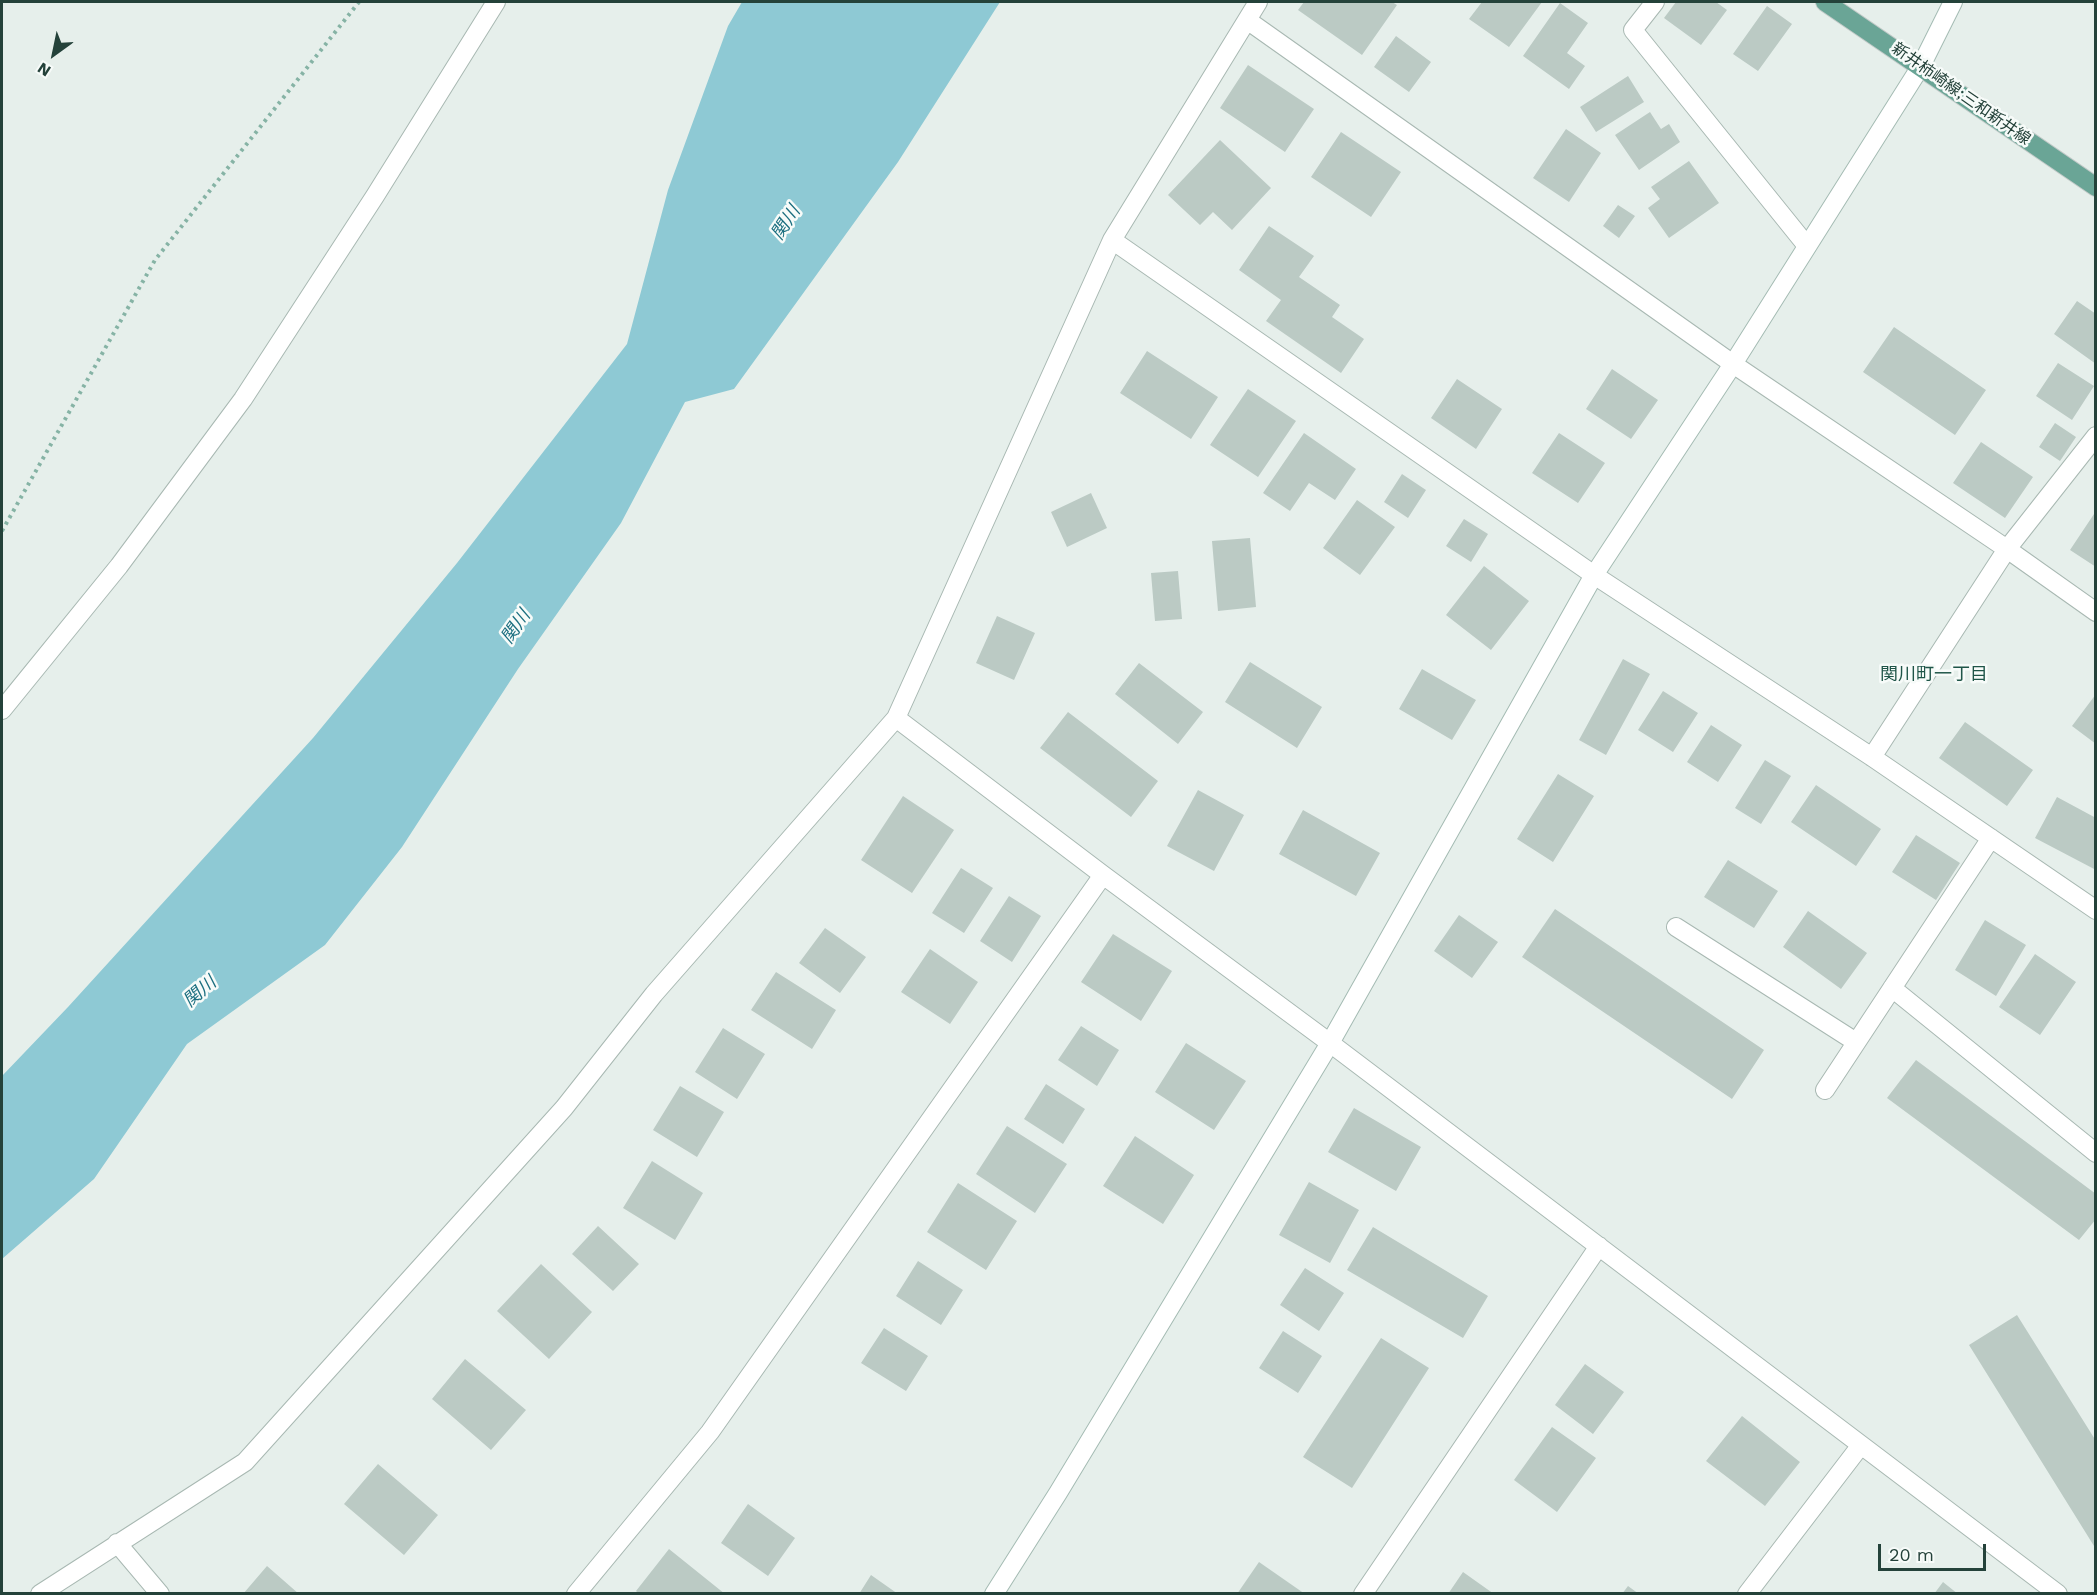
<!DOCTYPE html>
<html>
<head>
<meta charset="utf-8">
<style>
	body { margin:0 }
	#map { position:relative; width:2097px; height:1595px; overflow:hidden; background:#e6efeb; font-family:"Work Sans",sans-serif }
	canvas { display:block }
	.frame { position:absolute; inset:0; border:3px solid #24423a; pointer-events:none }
	.north { position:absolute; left:24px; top:24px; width:60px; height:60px; -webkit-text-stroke:4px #f7fbf9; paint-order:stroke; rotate:213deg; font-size:16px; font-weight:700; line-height:24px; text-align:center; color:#24423a }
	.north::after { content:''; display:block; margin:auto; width:21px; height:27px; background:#24423a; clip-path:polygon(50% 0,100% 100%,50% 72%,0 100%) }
	.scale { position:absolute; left:1878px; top:1544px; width:108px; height:27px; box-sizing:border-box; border:3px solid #24423a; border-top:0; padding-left:8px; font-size:18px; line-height:21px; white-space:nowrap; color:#24423a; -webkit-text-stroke:4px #f7fbf9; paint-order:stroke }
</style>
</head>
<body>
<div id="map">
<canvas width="2097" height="1595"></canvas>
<div class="frame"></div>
<div class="north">N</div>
<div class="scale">20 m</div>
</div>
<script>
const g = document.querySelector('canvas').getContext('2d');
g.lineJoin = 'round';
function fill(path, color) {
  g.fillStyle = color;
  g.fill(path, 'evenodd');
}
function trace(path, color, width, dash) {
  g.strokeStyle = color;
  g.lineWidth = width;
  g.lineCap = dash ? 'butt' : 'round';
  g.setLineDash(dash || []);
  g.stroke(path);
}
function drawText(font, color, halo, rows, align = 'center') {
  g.font = font + ' "Work Sans","Noto Sans JP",sans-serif';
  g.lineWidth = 5;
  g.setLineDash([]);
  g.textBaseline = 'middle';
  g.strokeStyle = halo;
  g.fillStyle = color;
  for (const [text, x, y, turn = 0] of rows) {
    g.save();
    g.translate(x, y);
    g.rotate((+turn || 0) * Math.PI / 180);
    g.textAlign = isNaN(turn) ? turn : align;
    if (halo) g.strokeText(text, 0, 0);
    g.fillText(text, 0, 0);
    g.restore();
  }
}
const water = new Path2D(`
	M742,2h258l-102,160 -164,227 -49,13 -64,121 -103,146 -116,178 -77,98 -138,99 -93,135 -92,80v-183l66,-69 245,-269 144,-175 170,-219 41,-154 60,-164z`);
const building = new Path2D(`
	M1304,2h88l5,3 -35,50 -64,-45z
	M1482,2h60l-33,45 -40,-28z
	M1676,2h40l11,8 -26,35 -37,-27z
	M1560,3l28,20 -21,30 18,13 -16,23 -46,-33z
	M1767,6l25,18 -34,47 -25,-17z
	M1396,36l35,26 -22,30 -35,-25z
	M1248,65l66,44 -29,43 -65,-44z
	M1628,76l16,26 -48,30 -16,-25z
	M1650,112l11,17 8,-5 11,18 -41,28 -24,-35z
	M1566,129l35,24 -32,49 -36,-24z
	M1341,132l60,40 -30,45 -60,-40z
	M1220,140l51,48 -39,42 -19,-18 -13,13 -32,-30z
	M1689,161l30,42 -50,35 -21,-30 12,-9 -9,-12z
	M1618,205l17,11 -16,22 -16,-12z
	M1269,226l45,30 -15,21 41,28 -8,12 32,22 -23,34 -75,-52 15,-21 -42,-30z
	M2077,301l19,13v50l-42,-30z
	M1894,327l92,63 -31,45 -92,-63z
	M1147,351l71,46 -27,42 -71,-46z
	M2058,363l36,23 -22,34 -36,-24z
	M1612,369l46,31 -27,39 -45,-30z
	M1457,379l45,30 -26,40 -45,-31z
	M1248,389l48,32 -38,56 -48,-32z
	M2055,423l21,14 -16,24 -21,-14z
	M1304,433l52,36 -21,31 -26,-17 -19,28 -27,-18z
	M1559,433l46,30 -27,40 -46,-30z
	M1981,442l52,35 -28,41 -52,-35z
	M1402,474l24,16 -18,28 -24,-16z
	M1091,493l16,35 -40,19 -16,-35z
	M1357,500l38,27 -35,48 -37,-27z
	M2096,511v56l-26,-17z
	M1464,519l24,15 -17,28 -25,-16z
	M1250,538l6,69 -38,4 -6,-70z
	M1484,566l45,35 -38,49 -45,-35z
	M1178,571l4,48 -27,2 -4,-48z
	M997,616l38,17 -21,47 -38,-17z
	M1623,659l27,15 -44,81 -27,-15z
	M1250,662l72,45 -25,41 -72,-46z
	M1139,663l64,49 -25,32 -63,-50z
	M1422,669l54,31 -24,40 -53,-31z
	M1663,691l35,22 -25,39 -35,-22z
	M2096,694v50l-24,-18z
	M1068,712l90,69 -27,36 -91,-69z
	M1965,722l68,48 -26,36 -68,-48z
	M1711,725l31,20 -24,37 -31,-20z
	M1765,760l26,16 -30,48 -26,-16z
	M1558,774l36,22 -41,66 -36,-23z
	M1816,785l65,44 -25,37 -65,-44z
	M1198,790l46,25 -30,56 -47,-25z
	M903,796l51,34 -42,63 -51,-33z
	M2057,797l39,21v52l-61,-32z
	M1303,810l77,43 -24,43 -77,-42z
	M1916,835l44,28 -24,37 -44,-28z
	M1728,860l50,31 -24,37 -50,-31z
	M961,868l32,20 -29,45 -32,-20z
	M1009,896l32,20 -29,46 -32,-21z
	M1555,909l209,141 -32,49 -210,-142z
	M1808,911l59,42 -26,36 -58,-42z
	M1459,915l39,27 -26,36 -38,-27z
	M1985,920l41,25 -30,51 -41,-26z
	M825,928l41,29 -26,36 -41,-30z
	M1113,934l59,37 -31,50 -60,-39z
	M930,949l48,33 -28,42 -49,-32z
	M2035,954l41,28 -36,53 -41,-28z
	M776,972l60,38 -24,39 -61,-39z
	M1081,1026l38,24 -22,36 -39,-26z
	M723,1028l42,26 -28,45 -42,-27z
	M1186,1043l60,38 -32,49 -59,-38z
	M1916,1060l180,134v25l-17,21 -192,-142z
	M1046,1084l39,25 -22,35 -39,-25z
	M680,1086l44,26 -27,45 -44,-27z
	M1354,1108l67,39 -25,44 -68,-39z
	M1007,1126l60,38 -32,49 -59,-39z
	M1135,1136l59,39 -31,49 -60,-38z
	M652,1161l51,32 -28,47 -52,-32z
	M1309,1182l50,28 -29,53 -51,-28z
	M958,1183l59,38 -31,49 -59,-38z
	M598,1226l41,38 -26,27 -41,-37z
	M1373,1227l115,69 -25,42 -116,-68z
	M918,1261l45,29 -22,35 -45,-29z
	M541,1264l51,48 -43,47 -52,-48z
	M1305,1268l39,25 -25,38 -39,-26z
	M2017,1315l79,126v104l-2,1 -125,-201z
	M884,1328l44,28 -22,35 -45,-28z
	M1283,1331l39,25 -24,37 -39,-25z
	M1381,1338l48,30 -77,120 -49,-31z
	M465,1359l61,51 -35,40 -59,-51z
	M1585,1364l39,28 -31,42 -38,-29z
	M1742,1416l58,46 -35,44 -59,-45z
	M1552,1427l44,31 -39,54 -43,-32z
	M378,1464l60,51 -34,40 -60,-51z
	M748,1504l47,34 -27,38 -47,-33z
	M669,1549l56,45h-86l-3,-3z
	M1259,1562l46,32h-68z
	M267,1566l32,28h-56z
	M1463,1572l31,22h-46z
	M871,1575l27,19h-39z
	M1943,1582l15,12h-24z
	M1628,1586l11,8h-17z`);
const path = new Path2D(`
	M2,531l153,-271 204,-258`);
const street = new Path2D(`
	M1655,2l-22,28 174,216
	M1247,20l486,344 274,185 89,63
	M1112,240l482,335 278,182 224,153
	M2,710l117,-144 124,-167 132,-203 121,-194
	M896,718l207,157 227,168 728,551
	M1872,757l135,-208 89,-113
	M1676,927l180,115
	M1892,988l204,165
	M1825,1090l166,-252
	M117,1543l43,51
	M40,1594l205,-132 319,-354 90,-114 242,-276 216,-478 146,-238
	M576,1594l134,-162 393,-557
	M1363,1594l236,-348
	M1747,1594l114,-149`);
const secondary = new Path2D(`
	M994,1594l64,-101 272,-450 264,-468 139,-211 188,-298 32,-64`);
const primary = new Path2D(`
	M1825,2l271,185`);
const streetNames = [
	["新井柿崎線;三和新井線",1961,94,35]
];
const waterNames = [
	["関川",786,223,-57],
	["関川",516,627,-55],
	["関川",200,992,-41]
];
const neighbourhoodNames = [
	["関川町一丁目",1934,675]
];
fill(water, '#8ec9d4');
fill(building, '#bbcac4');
trace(street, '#a8b8b2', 20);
trace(secondary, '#a4bbb3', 20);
trace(primary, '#c2cac8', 20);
trace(path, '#86b3a5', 4, [3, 4.5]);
trace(street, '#fff', 18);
trace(secondary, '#fff', 18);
trace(primary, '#6aa596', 18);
drawText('16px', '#24423a', '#f7fbf9', streetNames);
drawText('italic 18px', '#1c6f80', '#f7fbf9', waterNames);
drawText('18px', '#1f5548', '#f7fbf9', neighbourhoodNames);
</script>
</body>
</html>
